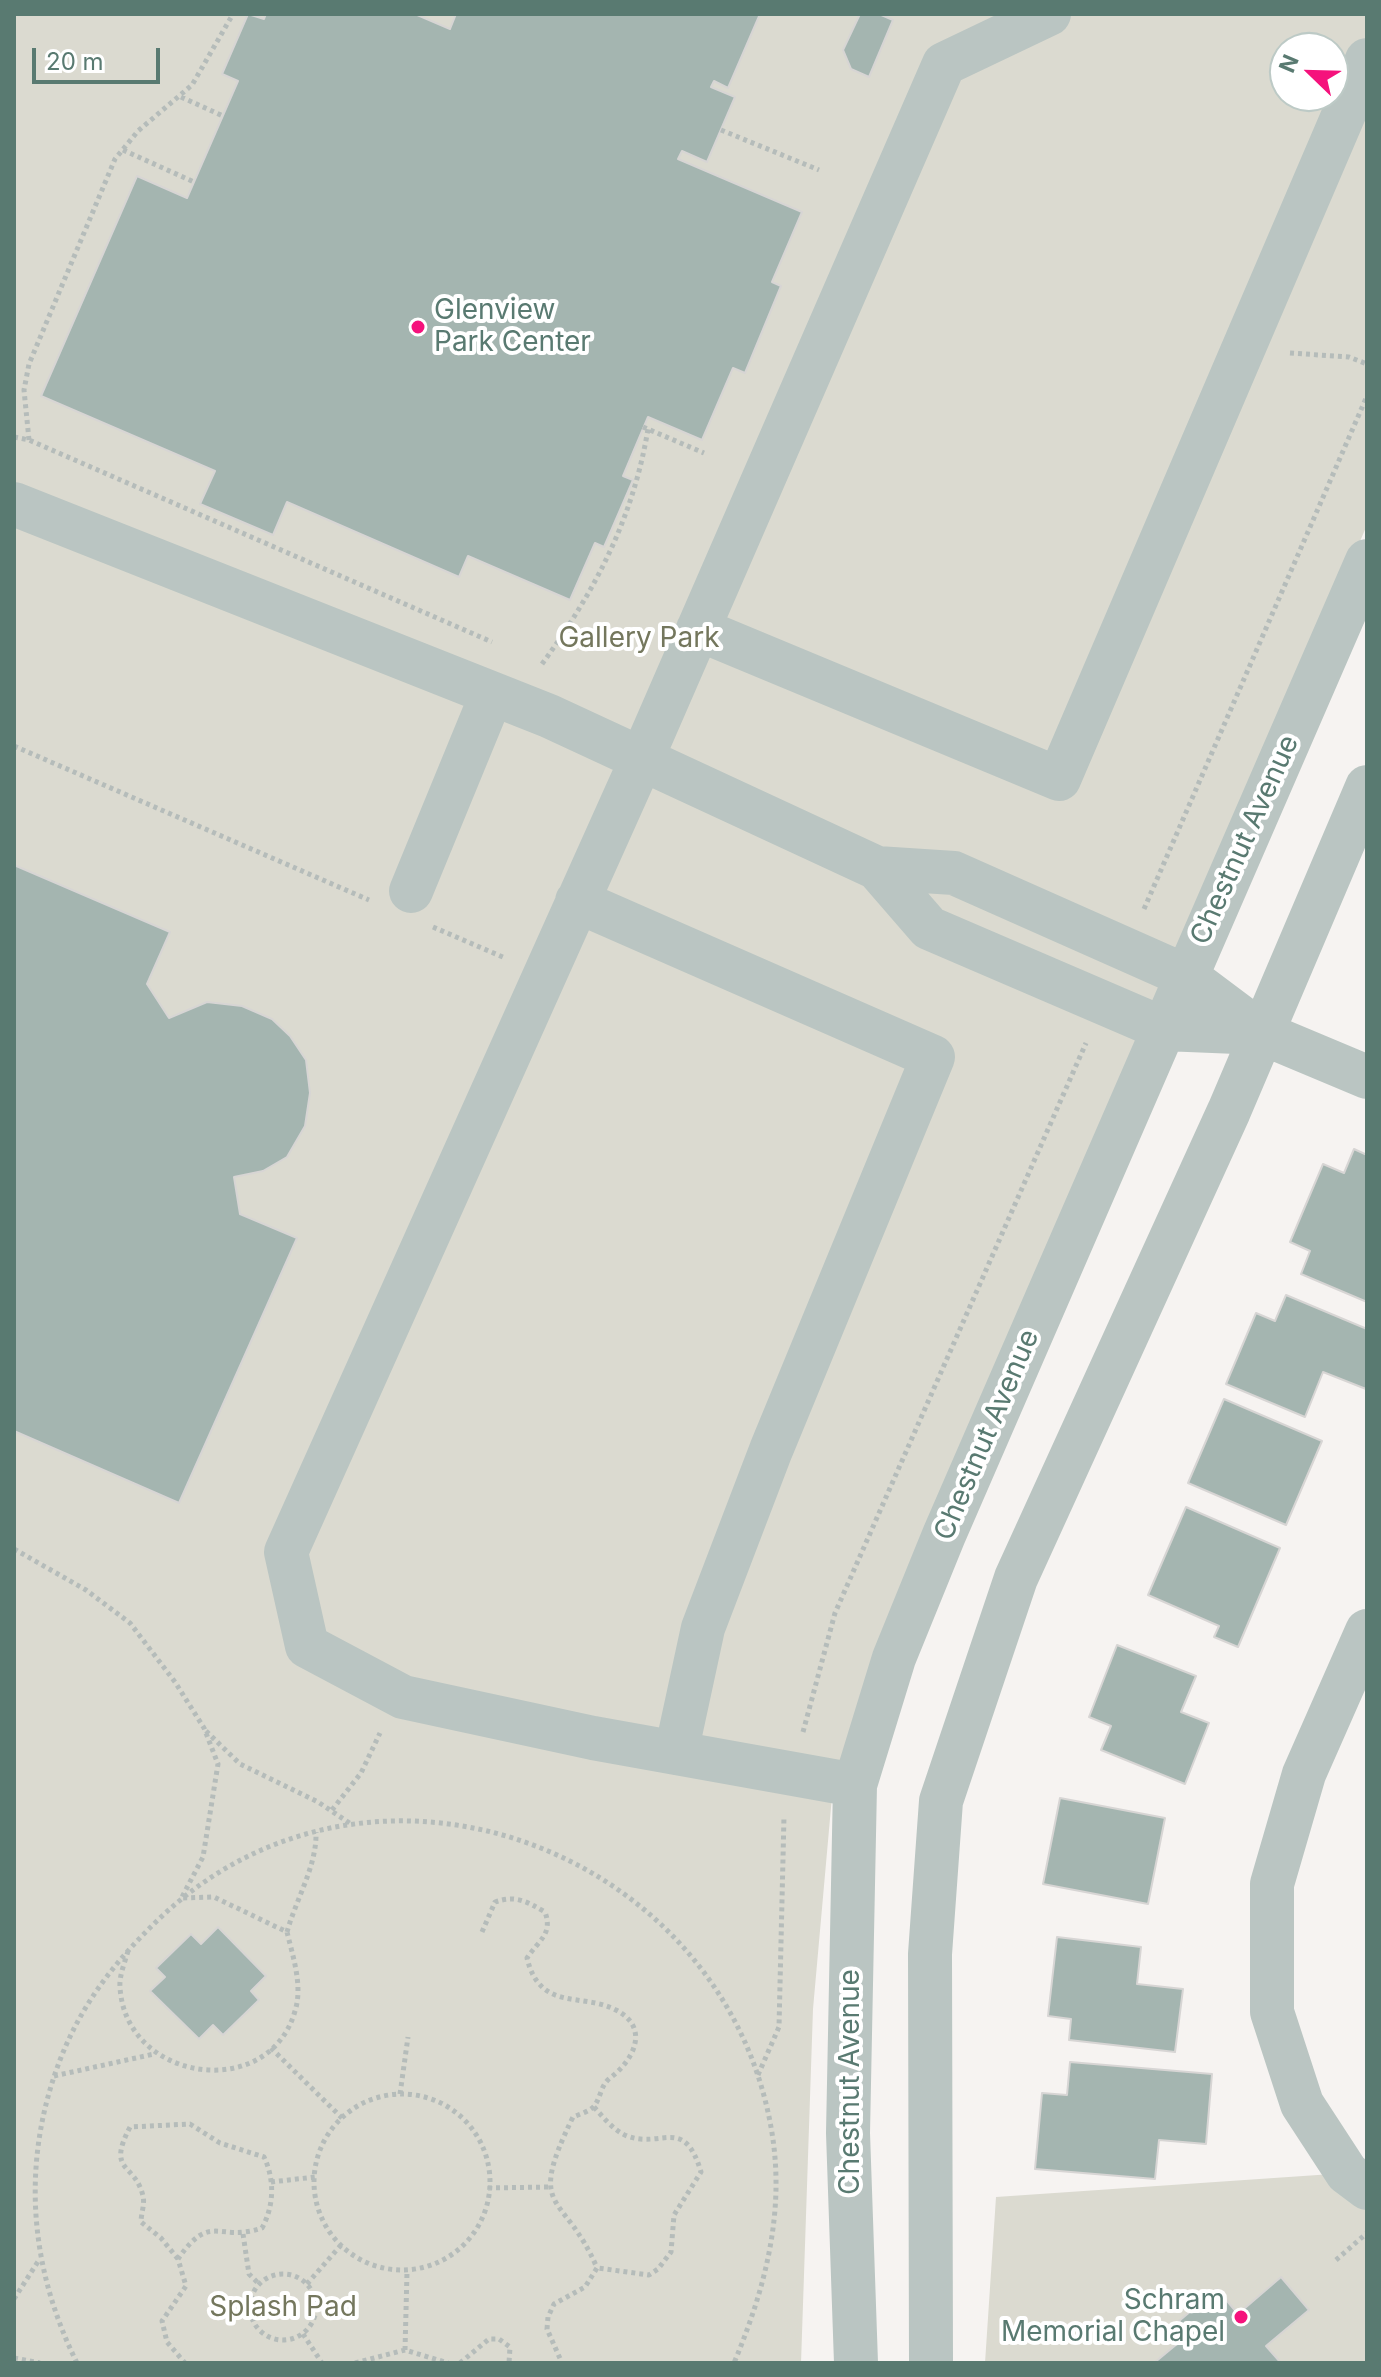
<!DOCTYPE html>
<html>
<head>
<meta charset="utf-8">
<style>
	body { margin:0 }
	#map { position:relative; width:1381px; height:2377px; overflow:hidden; background:#f6f3f1; font-family:Inter,sans-serif }
	canvas { display:block }
	.frame { position:absolute; inset:0; border:16px solid #597a71; pointer-events:none }
	.north { position:absolute; left:1269px; top:32px; width:80px; height:80px; box-sizing:border-box; background:#fff; border:2px solid #bdcac6; border-radius:50%; rotate:293deg; font-size:22px; font-weight:700; line-height:32px; text-align:center; color:#597a71 }
	.north::after { content:''; display:block; margin:auto; width:28px; height:36px; background:#f5127c; clip-path:polygon(50% 0,100% 100%,50% 72%,0 100%) }
	.scale { position:absolute; left:32px; top:48px; width:128px; height:36px; box-sizing:border-box; border:4px solid #597a71; border-top:0; padding-left:10px; font-size:24px; line-height:28px; white-space:nowrap; color:#597a71; -webkit-text-stroke:6px #fff; paint-order:stroke }
</style>
</head>
<body>
<div id="map">
<canvas width="1381" height="2377"></canvas>
<div class="frame"></div>
<div class="north">N</div>
<div class="scale">20 m</div>
</div>
<script>
const g = document.querySelector('canvas').getContext('2d');
g.lineJoin = 'round';
function fill(path, color) {
  g.fillStyle = color;
  g.fill(path, 'evenodd');
}
function trace(path, color, width, dash) {
  g.strokeStyle = color;
  g.lineWidth = width;
  g.lineCap = dash ? 'butt' : 'round';
  g.setLineDash(dash || []);
  g.stroke(path);
}
function drawText(font, color, halo, rows, align = 'center') {
  g.font = font + ' Inter,sans-serif';
  g.lineWidth = 8;
  g.setLineDash([]);
  g.textBaseline = 'middle';
  g.strokeStyle = halo;
  g.fillStyle = color;
  for (const [text, x, y, turn = 0] of rows) {
    g.save();
    g.translate(x, y);
    g.rotate((+turn || 0) * Math.PI / 180);
    g.textAlign = isNaN(turn) ? turn : align;
    if (halo) g.strokeText(text, 0, 0);
    g.fillText(text, 0, 0);
    g.restore();
  }
}
const green = new Path2D(`
	M14,14h1353v511l-467,1089 -67,171 -20,224 -12,354h-787zM1285,48h48v48h-48z
	M1347,2173l20,35v155h-382l11,-166z`);
const building = new Path2D(`
	M248,14l16,5 2,-5h149l35,15 6,-15h304l-32,74 -14,-7 -3,6 24,10 -28,65 -25,-11 -4,8 124,53 -30,70 9,4 -36,87 -12,-5 -31,72 -54,-23 -25,59 10,4 -29,67 -9,-4 -25,57 -102,-44 -9,21 -172,-75 -14,33 -73,-31 15,-33 -174,-75 96,-220 50,22 51,-117 -16,-7z
	M860,14h19l14,6 -24,57 -18,-8 -8,-19z
	M14,865l156,67 -23,52 22,34 38,-16 35,4 30,13 18,17 16,24 4,33 -5,33 -18,31 -24,14 -29,6 6,37 57,24 -118,265 -165,-72z
	M1354,1149l13,6v147l-66,-28 9,-23 -20,-9 33,-78 21,9z
	M1286,1295l81,34 -1,60 -43,-17 -18,45 -79,-33 30,-71 19,8z
	M1224,1399l98,42 -36,84 -98,-42z
	M1186,1507l94,41 -42,99 -24,-10 5,-11 -71,-31z
	M1117,1645l79,31 -15,36 28,11 -24,61 -84,-34 10,-24 -22,-9z
	M1060,1798l105,20 -17,86 -105,-20z
	M218,1927l48,49 -15,15 8,9 -36,35 -10,-10 -14,14 -49,-48 15,-14 -9,-9 35,-34 10,10z
	M1057,1937l84,10 -4,37 46,5 -8,63 -106,-12 2,-21 -23,-3z
	M1070,2062l142,12 -6,70 -47,-4 -4,39 -120,-10 7,-76 25,2z
	M1281,2277l28,33 -43,36 15,17h-127l35,-29 -10,-13 38,-32 21,25z`);
const path = new Path2D(`
	M181,97l42,19
	M721,130l98,40
	M123,150l71,32
	M1290,353l59,4 18,7
	M643,427l61,26
	M14,437l15,3 463,202
	M29,440l-5,-50 5,-26 86,-205 23,-28 54,-46 41,-71
	M542,664c53,-73 91,-145 106,-235
	M14,746l355,154
	M1144,909l223,-513
	M433,927l72,31
	M14,1549l72,41 44,33 45,59 29,46 14,36 -15,93 -21,40
	M206,1731l34,33 78,38 33,22
	M803,1732l32,-119 251,-570
	M332,1810l29,-37 19,-40
	M287,1932c9,-33 30,-66 29,-100
	M482,1932l13,-30c21,-7 31,-1 50,10 8,22 -6,28 -18,46 13,54 54,34 89,52 35,18 17,51 -6,68 -9,7 -9,18 -15,27 -4,6 -15,9 -22,12 -48,98 -9,73 24,151l-12,19 -31,17 -6,13 -1,12 15,34
	M128,1951c-3,11 -9,25 -8,36 5,95 149,116 175,24 8,-25 -2,-54 -8,-79l-73,-35 -32,1
	M271,2048l71,70
	M758,2075l21,-48 5,-211
	M54,2076l100,-22
	M400,2094l8,-57
	M314 2182a88 88 0 1 1 176 0a88 88 0 1 1-176 0Z
	M594,2107c10,11 19,23 33,29 35,13 57,-21 74,36l-27,43 -3,37 -13,17 -9,6 -51,-7
	M271,2182l44,-5
	M488,2188l62,-1
	M243,2234l6,40 11,11
	M178,2259l-17,-21 -20,-16c0,-8 4,-18 2,-26 -8,-34 -37,-23 -13,-69l60,-3 30,19 44,14c11,23 10,49 -2,71 -44,15 -51,-17 -84,31l8,27 -24,35 5,21 18,21
	M1336,2260l31,-27
	M250 2307a33 33 0 1 1 66 0a33 33 0 1 1-66 0Z
	M307,2284l34,-39
	M14,2299l25,-39
	M303,2334l19,29
	M405,2350l2,-78
	M14,2358l26,5
	M77,2363c-48,-97 -56,-201 -17,-303 22,-57 56,-100 100,-142 212,-202 566,-69 612,215 13,80 -7,156 -38,230
	M355,2363l50,-13 43,13
	M460,2363l29,-24h10l11,8 -1,16`);
const minor = new Path2D(`
	M14,504l535,212 328,152 77,5 232,103 76,57 105,44
	M698,629l361,150 308,-719
	M877,868l52,60 235,101 98,4
	M411,891l81,-197
	M577,901l356,156 -162,393 -68,178 -27,125
	M1367,1631l-63,143 -32,110v128l30,92 45,69 20,15
	M855,1785l-262,-47 -190,-41 -96,-51 -21,-94 357,-796 301,-692 105,-50
	M856,2363l-8,-230 7,-348 39,-127 50,-123 423,-974
	M931,2363l-1,-409 11,-153 75,-223 213,-467 138,-324`);
const markers = [
	[418,327,8,"#f5127c"],
	[1241,2317,8,"#f5127c"]
];
const poiNames = [
	["Glenview",434,311],
	["Park Center",434,343],
	["Schram",1225,2301,"right"],
	["Memorial Chapel",1225,2333,"right"]
];
const parkNames = [
	["Gallery Park",639,639],
	["Splash Pad",283,2308]
];
const streetNames = [
	["Chestnut Avenue",1245,840,-66],
	["Chestnut Avenue",987,1435,-67],
	["Chestnut Avenue",851,2082,-90]
];
fill(green, '#dbdad0');
fill(building, '#a4b5b0');
trace(building, '#d7d5d4', 2);
trace(path, '#b5bcba', 5, [4, 4]);
trace(minor, '#bac5c2', 44);
for (const [x, y, r, color] of markers) {
  const dot = new Path2D();
  dot.arc(x, y, r, 0, 2 * Math.PI);
  g.fillStyle = color;
  g.fill(dot);
  trace(dot, '#fff', 3);
}
drawText('28px', '#597a71', '#fff', poiNames, 'left');
drawText('28px', '#74775d', '#fff', parkNames);
drawText('28px', '#597a71', '#fff', streetNames);
</script>
</body>
</html>
